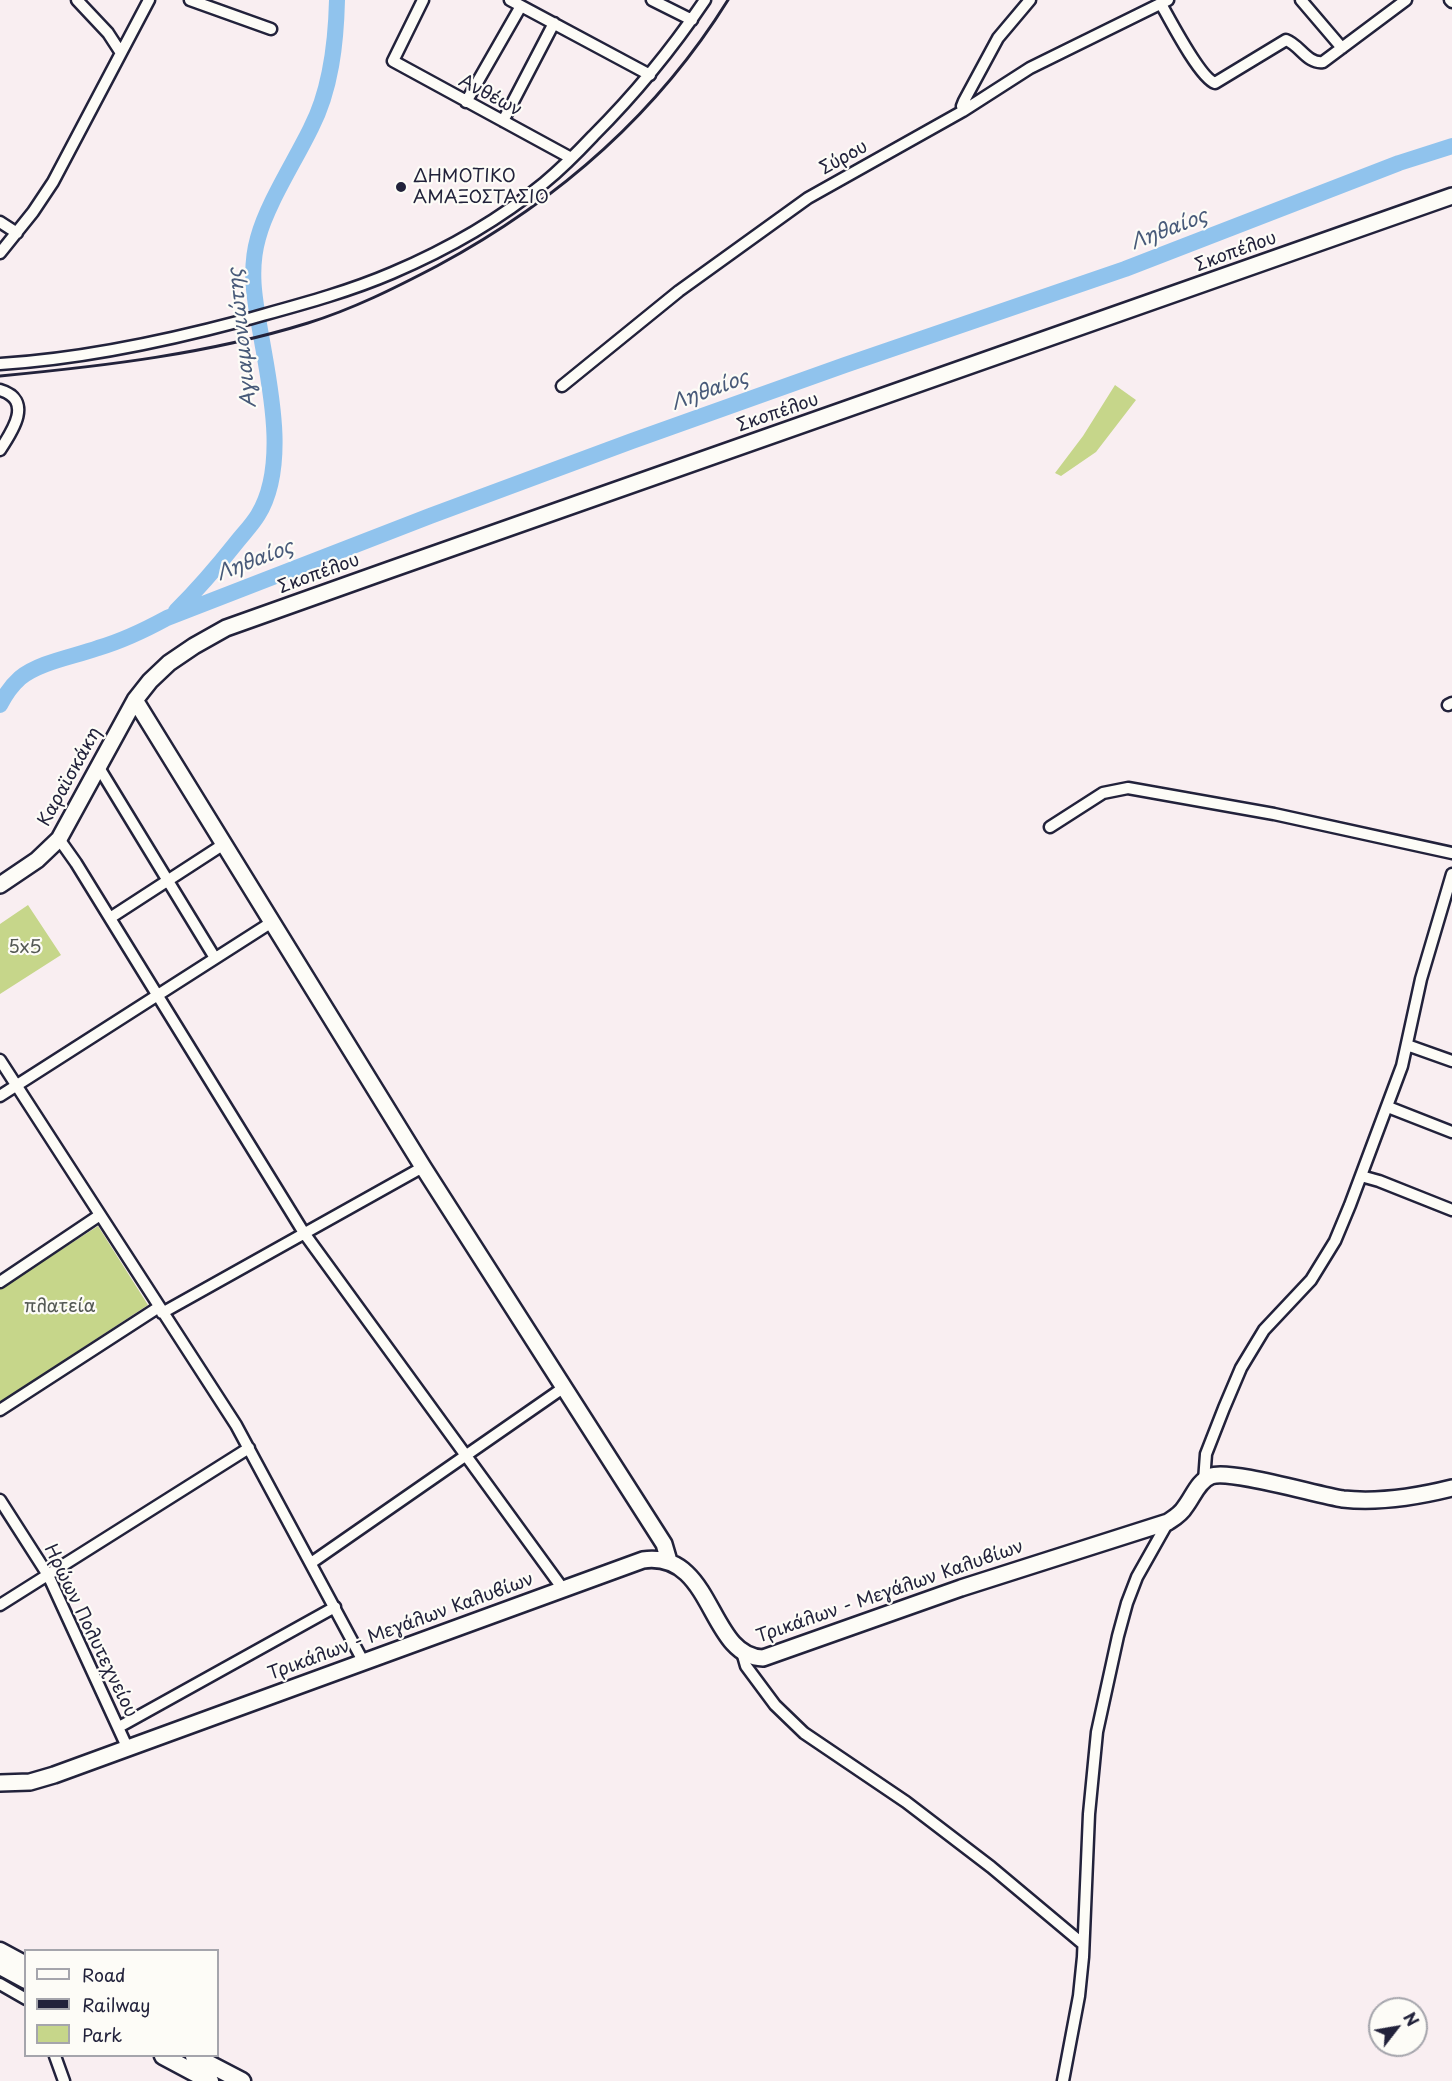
<!DOCTYPE html>
<html>
<head>
<meta charset="utf-8">
<style>
	body { margin:0 }
	#map { position:relative; width:1452px; height:2081px; overflow:hidden; background:#f9eef1; font-family:"Playpen Sans",sans-serif }
	canvas { display:block }
	.legend { position:absolute; left:24px; top:1949px; width:195px; height:108px; box-sizing:border-box; background:#fdfcf7; border:2px solid #a5a5ac; margin:0; padding:8px 10px; list-style:none; font-size:18px; color:#22223b }
	.legend li { display:flex; align-items:center; gap:12px; height:30px }
	.legend b { width:30px; border:2px solid #a5a5ac }
	.north { position:absolute; left:1368px; top:1997px; width:60px; height:60px; box-sizing:border-box; background:#fdfcf7; border:2px solid #a5a5ac; border-radius:50%; rotate:59deg; font-size:16px; font-weight:700; line-height:24px; text-align:center; color:#22223b }
	.north::after { content:''; display:block; margin:auto; width:21px; height:27px; background:#22223b; clip-path:polygon(50% 0,100% 100%,50% 72%,0 100%) }
</style>
</head>
<body>
<div id="map">
<canvas width="1452" height="2081"></canvas>
<ul class="legend">
<li><b style="height:8px;background:#fdfcf7"></b>Road</li>
<li><b style="height:8px;background:#22223b"></b>Railway</li>
<li><b style="height:16px;background:#c6d68a"></b>Park</li>
</ul>
<div class="north">N</div>
</div>
<script>
const g = document.querySelector('canvas').getContext('2d');
g.lineJoin = 'round';
function fill(path, color) {
  g.fillStyle = color;
  g.fill(path, 'evenodd');
}
function trace(path, color, width, dash) {
  g.strokeStyle = color;
  g.lineWidth = width;
  g.lineCap = dash ? 'butt' : 'round';
  g.setLineDash(dash || []);
  g.stroke(path);
}
function drawText(font, color, halo, rows, align = 'center') {
  g.font = font + ' "Playpen Sans",sans-serif';
  g.lineWidth = 4.5;
  g.setLineDash([]);
  g.textBaseline = 'middle';
  g.strokeStyle = halo;
  g.fillStyle = color;
  for (const [text, x, y, turn = 0] of rows) {
    g.save();
    g.translate(x, y);
    g.rotate((+turn || 0) * Math.PI / 180);
    g.textAlign = isNaN(turn) ? turn : align;
    if (halo) g.strokeText(text, 0, 0);
    g.fillText(text, 0, 0);
    g.restore();
  }
}
const green = new Path2D(`
	M1115,385l21,15 -40,52 -35,24 -6,-3 28,-37z
	M28,905l33,50 -61,39v-70z
	M98,1226l50,79 -148,97v-113z`);
const river = new Path2D(`
	M176,611c22,-22 41,-44 60,-68 7,-9 16,-18 22,-28 29,-47 13,-123 4,-174 -6,-35 -14,-68 -4,-103 9,-34 37,-77 53,-110 20,-39 25,-85 26,-128
	M0,705c5,-10 11,-19 20,-27 20,-16 53,-21 78,-30 24,-7 47,-18 69,-30l263,-102 202,-75 213,-76 280,-96 274,-106 53,-17`);
const street = new Path2D(`
	M77,0l31,33 13,20
	M190,0l81,29
	M423,0l-30,61 178,97
	M510,0l140,75
	M652,0l40,20
	M1301,0l41,48
	M1450,0l2,2
	M1161,4c9,16 39,74 54,79l71,-43c14,5 21,24 37,22l83,-62
	M466,102l55,-96
	M963,111l-1,-5 2,-5 34,-63 32,-38
	M503,121l51,-98
	M0,222l17,11
	M0,253l33,-41 20,-30 96,-182
	M0,364c82,-5 162,-22 241,-43 50,-14 102,-27 151,-48 54,-23 107,-53 152,-90 17,-14 33,-30 49,-47 42,-42 79,-87 112,-136
	M562,386l117,-95 129,-93 155,-87 67,-43 138,-68
	M0,390c34,10 12,42 0,60
	M1448,705l4,-2
	M98,766l117,192
	M1050,827l53,-34 25,-5 146,26 178,39
	M59,839l17,24 228,370 259,356
	M110,918l114,-74
	M1407,1045l45,16
	M0,1060l236,365 127,236
	M0,1096l272,-174
	M1388,1107l64,25
	M1361,1176l18,5 73,29
	M0,1282l100,-67
	M162,1313l261,-146
	M0,1410l159,-103
	M1204,1481l2,-27 18,-46 17,-40 23,-38 47,-50 24,-39 15,-36 52,-139 19,-87 31,-105
	M0,1500l48,75 80,174
	M311,1563l252,-175
	M0,1605l249,-157
	M742,1652l4,14 29,39 29,28 102,69 85,65 92,77
	M119,1727l216,-120
	M0,1984l26,15
	M55,2056l9,25
	M1063,2081l16,-85 4,-39 6,-143 8,-82 21,-96 9,-33 10,-26 31,-55`);
const secondary = new Path2D(`
	M135,700l288,467 241,377 5,17
	M0,885l37,-25 22,-21 76,-139 15,-19 19,-18 25,-17 32,-18 163,-58 1063,-374
	M0,1783l30,-1 24,-7 589,-215c71,-10 65,97 120,98l198,-70 207,-66c6,-4 13,-8 17,-15 8,-10 13,-26 26,-31 19,-7 106,19 132,23 37,4 73,-2 109,-11`);
const primary = new Path2D(`
	M0,1951l26,14
	M0,1966l26,14
	M163,2056l47,25
	M194,2056l48,25`);
const rail = new Path2D(`
	M0,376c104,-10 208,-22 308,-53 45,-14 87,-35 129,-57 119,-64 219,-150 291,-266`);
const markers = [
	[401,187,6,"#22223b"]
];
const streetNames = [
	["Ανθέων",490,96,28],
	["Σύρου",844,158,-29],
	["Σκοπέλου",1236,252,-20],
	["Σκοπέλου",778,413,-19],
	["Σκοπέλου",319,574,-20],
	["Καραϊσκάκη",70,777,-61],
	["Τρικάλων - Μεγάλων Καλυβίων",890,1592,-19],
	["Τρικάλων - Μεγάλων Καλυβίων",401,1627,-20],
	["Ηρώων Πολυτεχνείου",90,1631,64]
];
const poiNames = [
	["ΔΗΜΟΤΙΚΟ",413,177],
	["ΑΜΑΞΟΣΤΑΣΙΟ",413,198]
];
const parkNames = [
	["5x5",25,948],
	["πλατεία",60,1307]
];
const waterNames = [
	["Ληθαίος",1169,230,-21],
	["Αγιαμονιώτης",243,338,-96],
	["Ληθαίος",710,391,-20],
	["Ληθαίος",255,561,-21]
];
fill(green, '#c6d68a');
trace(river, '#90c3ed', 16);
trace(street, '#22223b', 15);
trace(secondary, '#22223b', 20);
trace(primary, '#22223b', 21);
trace(street, '#fdfcf7', 10);
trace(secondary, '#fdfcf7', 15);
trace(primary, '#fdfcf7', 16);
trace(rail, '#22223b', 3);
for (const [x, y, r, color] of markers) {
  const dot = new Path2D();
  dot.arc(x, y, r, 0, 2 * Math.PI);
  g.fillStyle = color;
  g.fill(dot);
  trace(dot, '#fdfcf7', 2);
}
drawText('18px', '#22223b', '#fdfcf7', streetNames);
drawText('18px', '#22223b', '#fdfcf7', poiNames, 'left');
drawText('18px', '#535853', '#fdfcf7', parkNames);
drawText('italic 20px', '#485a79', '#fdfcf7', waterNames);
</script>
</body>
</html>
